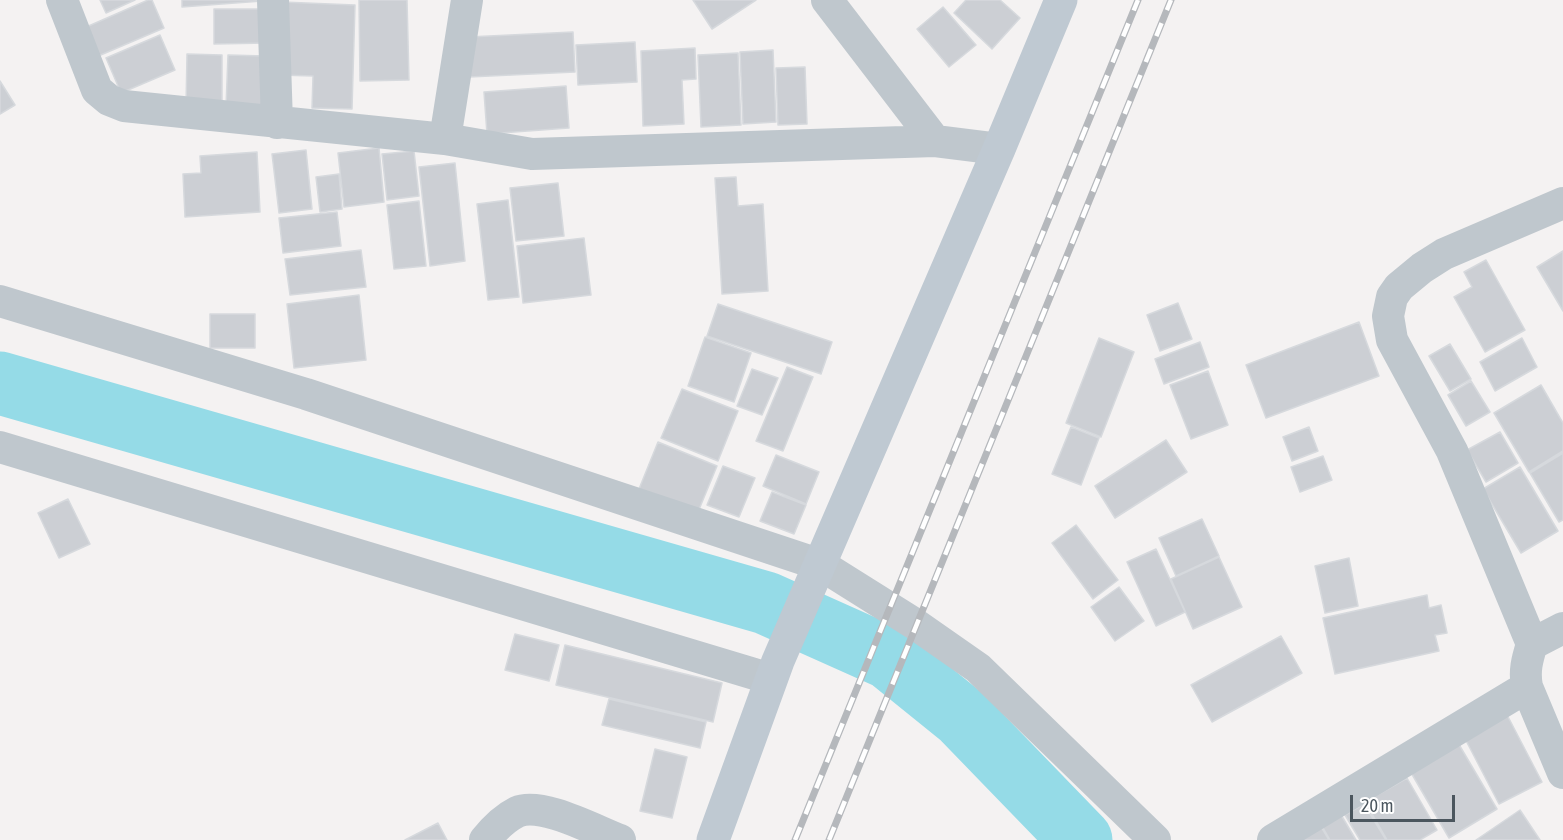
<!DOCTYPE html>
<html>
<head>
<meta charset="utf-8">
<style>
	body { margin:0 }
	#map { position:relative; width:1563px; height:840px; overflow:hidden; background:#f4f2f2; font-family:"Asap Condensed",sans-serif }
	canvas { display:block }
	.scale { position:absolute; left:1350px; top:795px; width:105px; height:27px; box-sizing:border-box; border:3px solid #4b565e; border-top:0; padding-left:8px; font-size:18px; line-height:21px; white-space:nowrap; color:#4b565e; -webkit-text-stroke:4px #fff; paint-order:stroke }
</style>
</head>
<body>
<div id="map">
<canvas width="1563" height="840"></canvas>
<div class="scale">20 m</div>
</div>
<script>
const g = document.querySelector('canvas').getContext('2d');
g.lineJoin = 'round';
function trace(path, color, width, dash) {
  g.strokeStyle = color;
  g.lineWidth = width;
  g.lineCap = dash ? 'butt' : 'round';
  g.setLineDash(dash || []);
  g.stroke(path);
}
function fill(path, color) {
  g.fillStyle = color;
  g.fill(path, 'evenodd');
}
const river = new Path2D(`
	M0,383l766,220 123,55 73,59 119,123`);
const building = new Path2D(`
	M100,0h35l-29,13z
	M148,0h4l12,28 -68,29 -12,-29z
	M182,0h80v1l-80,6z
	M359,0h48l2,80 -49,1z
	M693,0h63l-44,29z
	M966,0h34l20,18 -28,31 -38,-36z
	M282,2l73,3 -3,104 -40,-1 1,-32 -34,-1z
	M943,7l33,38 -27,22 -32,-38z
	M214,9h54v34l-54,1z
	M573,32l2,40 -106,5 -1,-40z
	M160,35l15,35 -54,23 -15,-35z
	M635,42l2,40 -59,3 -2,-40z
	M695,48l1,31 -14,1 2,44 -41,2 -2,-75z
	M773,50l3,72 -33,2 -3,-72z
	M738,53l3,72 -40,2 -3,-72z
	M187,54l35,1v52l-36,-1z
	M228,55l37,1 -1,52 -38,-1z
	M805,67l2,57 -29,1 -2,-57z
	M0,81l15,24 -15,9z
	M566,86l3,42 -82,6 -3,-42z
	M379,148l5,54 -40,5 -6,-54z
	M306,150l6,59 -33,4 -7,-59z
	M414,151l5,45 -32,4 -5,-46z
	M257,152l3,60 -75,5 -2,-43 18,-1 -1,-17z
	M455,163l10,98 -35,5 -11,-99z
	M339,174l3,35 -22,3 -4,-35z
	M736,177l2,29 25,-2 5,87 -46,3 -7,-116z
	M558,183l6,53 -48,5 -6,-53z
	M508,200l11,97 -31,3 -11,-96z
	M419,201l7,65 -32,3 -7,-64z
	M337,212l4,34 -58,7 -4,-35z
	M584,238l7,57 -68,8 -6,-57z
	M361,250l5,37 -76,8 -5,-36z
	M1563,251v60l-26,-44z
	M1486,260l39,70 -40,22 -31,-55 18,-10 -8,-15z
	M359,295l7,65 -72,8 -7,-64z
	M1178,303l14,36 -32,12 -13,-36z
	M718,304l114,38 -11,32 -114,-38z
	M210,314h45v34h-45z
	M1359,322l20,54 -113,42 -20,-53z
	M705,337l46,16 -17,49 -46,-16z
	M1099,338l35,14 -33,85 -35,-14z
	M1522,338l15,29 -42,24 -15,-29z
	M1200,342l9,25 -45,17 -9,-25z
	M1450,344l21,35 -21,12 -21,-35z
	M787,367l26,10 -30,74 -27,-10z
	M752,369l26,9 -16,37 -25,-9z
	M1208,371l20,54 -37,14 -21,-54z
	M1471,381l19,31 -24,14 -18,-31z
	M1541,385l22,38v28l-34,21 -35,-59z
	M682,389l56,22 -20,50 -57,-23z
	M1071,427l28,11 -18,47 -29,-11z
	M1309,427l9,24 -26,10 -9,-24z
	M1500,432l18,31 -32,19 -19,-32z
	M1166,440l21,32 -72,46 -20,-32z
	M658,442l59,24 -19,46 -59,-23z
	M1563,453v67l-4,2 -29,-49z
	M776,455l43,17 -13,32 -43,-18z
	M1323,456l9,24 -32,12 -9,-25z
	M723,466l32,12 -16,39 -32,-12z
	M1520,467l38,64 -37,22 -38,-64z
	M772,492l34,13 -12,29 -34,-13z
	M68,499l22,45 -31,14 -21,-45z
	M1202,519l17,37 -43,20 -17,-38z
	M1076,525l42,55 -25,19 -41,-56z
	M1156,549l29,63 -29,14 -29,-64z
	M1219,557l23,50 -49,22 -22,-50z
	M1349,558l9,48 -33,7 -10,-47z
	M1119,587l25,34 -29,20 -24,-34z
	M1427,595l2,13 12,-3 6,28 -12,2 4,16 -104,23 -12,-56z
	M515,634l44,11 -10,36 -44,-11z
	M1281,636l21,37 -90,49 -21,-37z
	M565,645l157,38 -9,39 -157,-37z
	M609,699l97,23 -6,26 -98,-23z
	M1504,709l38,73 -43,22 -38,-73z
	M1454,736l43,73 -48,29 -43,-74z
	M655,749l32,8 -15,61 -32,-7z
	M1407,778l30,52 -17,10h-33l-22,-38z
	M1364,804l22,36h-26l-15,-25z
	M1337,808l19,32h-26l-12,-21z
	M1520,810l20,30h-64z
	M1317,820l12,20h-27z
	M438,823l9,17h-42z`);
const street = new Path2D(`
	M62,0l35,90 12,10 15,6 321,33 87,15 403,-13 64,8
	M273,0l4,123
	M827,0l108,141
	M445,139l22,-139
	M0,301l306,93 515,171 94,59 63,44 177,172
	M0,447l771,232
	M1532,644l-80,-193 -60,-111 -4,-24 4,-19 7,-10 23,-19 22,-14 119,-51
	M1527,687l36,86
	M485,840c8,-10 20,-22 32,-28 24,-11 79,19 103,28
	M1273,840l254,-153c-3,-16 0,-27 5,-43l31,-16`);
const secondary = new Path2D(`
	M713,840l65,-179 221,-512 62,-149`);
const rail = new Path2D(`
	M795,840l343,-840
	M829,840l342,-840`);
trace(river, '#95dbe7', 63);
fill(building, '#cccfd4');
trace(building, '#d6d9dd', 1.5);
trace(street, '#bfc7cd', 32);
trace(secondary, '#bfc9d2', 33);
trace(rail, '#b5b8bc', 7);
trace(rail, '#fff', 4.5, [14]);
</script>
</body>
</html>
